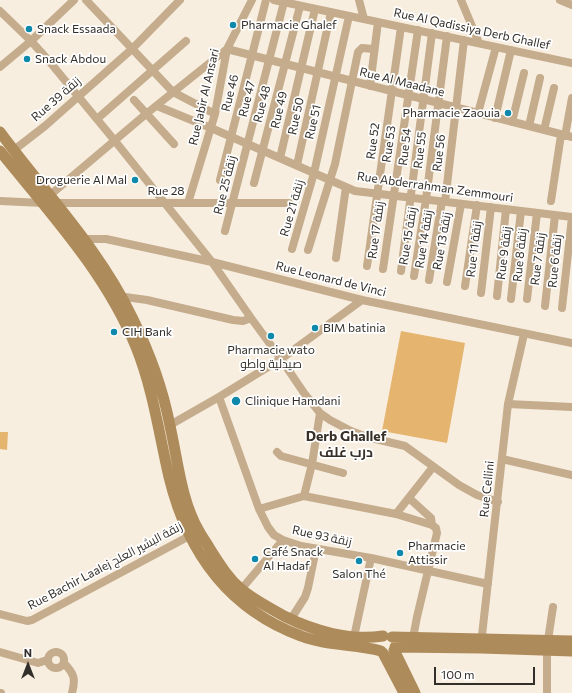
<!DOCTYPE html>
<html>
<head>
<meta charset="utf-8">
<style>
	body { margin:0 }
	#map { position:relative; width:572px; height:693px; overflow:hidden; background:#f8eee0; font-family:Commissioner,sans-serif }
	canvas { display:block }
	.north { position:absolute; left:8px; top:645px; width:40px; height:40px; -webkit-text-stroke:3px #fff; paint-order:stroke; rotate:0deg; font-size:11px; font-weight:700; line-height:16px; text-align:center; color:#322e29 }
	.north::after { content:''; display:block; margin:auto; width:14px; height:18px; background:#322e29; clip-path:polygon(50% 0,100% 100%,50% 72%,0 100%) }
	.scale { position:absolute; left:434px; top:667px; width:101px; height:18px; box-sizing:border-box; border:2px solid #322e29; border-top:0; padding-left:5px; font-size:12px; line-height:14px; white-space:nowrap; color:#322e29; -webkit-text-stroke:3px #fff; paint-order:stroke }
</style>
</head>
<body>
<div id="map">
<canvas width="572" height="693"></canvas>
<div class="north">N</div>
<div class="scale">100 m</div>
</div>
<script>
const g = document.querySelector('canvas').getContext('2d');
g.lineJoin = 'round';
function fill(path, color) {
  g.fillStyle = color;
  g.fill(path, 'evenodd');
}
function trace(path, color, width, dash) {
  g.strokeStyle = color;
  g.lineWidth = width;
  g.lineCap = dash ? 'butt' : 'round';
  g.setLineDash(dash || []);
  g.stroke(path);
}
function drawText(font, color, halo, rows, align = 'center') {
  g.font = font + ' Commissioner,Cairo,sans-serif';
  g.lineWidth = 3.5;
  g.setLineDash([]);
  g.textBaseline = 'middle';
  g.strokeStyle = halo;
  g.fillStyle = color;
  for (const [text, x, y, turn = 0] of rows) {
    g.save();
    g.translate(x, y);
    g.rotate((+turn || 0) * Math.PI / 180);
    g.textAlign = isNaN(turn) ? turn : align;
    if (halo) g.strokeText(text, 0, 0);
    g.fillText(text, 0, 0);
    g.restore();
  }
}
const green = new Path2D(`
	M401,331l64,12 -18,100 -65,-12z
	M0,432h8l-1,18 -7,-1z`);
const street = new Path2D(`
	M86,0l87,92 42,22
	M274,0l298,63
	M359,0l5,19
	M461,0l18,43
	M560,0l12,5
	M0,11l31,30 18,20 66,80 97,121 39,56 30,41 23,34 16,20 10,7 21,11 16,6 38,9 54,39 18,10 21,7
	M227,49l345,88
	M0,67l31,-26 43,-41
	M370,86l8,-64
	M134,100l40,44
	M157,106l54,22 144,63 217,26
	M478,113l18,-66
	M495,118l16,-68
	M97,119l89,-78
	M512,122l12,-49
	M529,126l11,-48
	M544,130l10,-42
	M565,136l7,-38
	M14,150l31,-24 87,-77 48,-49
	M280,158l35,-149
	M297,165l34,-153
	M220,180l46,-180
	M254,183l46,-177
	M49,196l97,-82 81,-65
	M0,201l43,2h246
	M551,201l10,-66
	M445,202l19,-162
	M188,203l27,-89 12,-65 25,-49
	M225,231l59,-229
	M85,239h21l106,23 150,38 210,43
	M292,249l22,-76 35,-157
	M308,250l27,-86 23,-112 4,-4 12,1
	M336,258l10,-71
	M367,266l34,-239
	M383,269l35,-239
	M401,271l31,-238
	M414,276l12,-77 21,-163
	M429,280l13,-79
	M447,282l14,-78
	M465,286l12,-81
	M481,293l10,-86
	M118,296l29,4 86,20 10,1 8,-3
	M497,296l9,-87
	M511,299l10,-88
	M527,299l10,-86
	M545,306l10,-91
	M562,308l10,-91
	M219,397l40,112 9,18 6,8 9,5 18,6 70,12 117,26
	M508,404l64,3
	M170,425l49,-28 62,-38 81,-59
	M277,452l4,4 62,17
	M502,459l70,16
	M304,496l8,-32 8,-51
	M409,498l22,20 1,7 4,3 1,5 -20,84 -4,21
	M259,509l45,-13 92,18 36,11
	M396,514l37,-47
	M238,593l45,-53
	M0,614l27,7 5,-1 163,-87
	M291,619l14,-22 3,-9 8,-39
	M354,637l17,-79
	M548,640l5,-33
	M481,644l27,-240 16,-70
	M48 660a8 8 0 1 1 16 0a8 8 0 1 1-16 0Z
	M0,652l38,11 9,-3
	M64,663c10,11 12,15 8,30
	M0,693h1
	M547,693v-42`);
const secondary = new Path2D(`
	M0,132c45,61 99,116 132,185 17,34 31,72 38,109 8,35 11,74 29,105 3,6 8,12 11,18 9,14 18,29 31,40 13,11 29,19 43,27 30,15 66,25 99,20
	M0,151c50,62 106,122 136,196 17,42 23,87 33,130 18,74 59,132 132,159 25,10 54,8 80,15
	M392,637l180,4
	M395,647l86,1 91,3
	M394,650l21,43
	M383,653l21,40`);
const markers = [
	[233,25,4,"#0e88ab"],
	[29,29,4,"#0e88ab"],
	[27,59,4,"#0e88ab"],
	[508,113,4,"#0e88ab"],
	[135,180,4,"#0e88ab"],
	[315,328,4,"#0e88ab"],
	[114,332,4,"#0e88ab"],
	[271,336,4,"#0e88ab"],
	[236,401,5,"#0e88ab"],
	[400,553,4,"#0e88ab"],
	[255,559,4,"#0e88ab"],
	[359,561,4,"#0e88ab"]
];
const poiNames = [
	["Pharmacie Ghalef",241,25],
	["Snack Essaada",37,29],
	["Snack Abdou",35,59],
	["Pharmacie Zaouia",500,113,"right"],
	["Droguerie Al Mal",127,180,"right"],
	["BIM batinia",323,328],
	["CIH Bank",122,332],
	["Pharmacie wato",271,350,"center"],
	["صيدلية واطو",271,364,"center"],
	["Clinique Hamdani",245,401],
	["Pharmacie",408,546],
	["Attissir",408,560],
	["Café Snack",263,552],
	["Al Hadaf",263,566],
	["Salon Thé",359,574,"center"]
];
const streetNames = [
	["Rue Al Qadissiya Derb Ghallef",472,29,12],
	["Rue Al Maadane",402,82,14],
	["Rue 46",230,93,-76],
	["Rue Jabir Al Ansari",204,97,-77],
	["Rue 39 زنقة",56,99,-41],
	["Rue 47",247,99,-76],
	["Rue 48",262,104,-76],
	["Rue 49",279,110,-77],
	["Rue 50",296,116,-78],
	["Rue 51",313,122,-77],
	["Rue 52",373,141,-82],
	["Rue 53",389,144,-82],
	["Rue 54",405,147,-83],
	["Rue 55",420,150,-83],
	["Rue 56",439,153,-83],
	["Rue 25 زنقة",225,185,-76],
	["Rue Abderrahman Zemmouri",435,187,8],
	["Rue 28",166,191],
	["Rue 21 زنقة",292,208,-74],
	["Rue 17 زنقة",376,230,-82],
	["Rue 15 زنقة",408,236,-81],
	["Rue 14 زنقة",424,239,-81],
	["Rue 13 زنقة",442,241,-80],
	["Rue 11 زنقة",474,249,-83],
	["Rue 9 زنقة",504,253,-83],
	["Rue 8 زنقة",520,255,-84],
	["Rue 7 زنقة",538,259,-83],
	["Rue 6 زنقة",555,261,-84],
	["Rue Leonard de Vinci",331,279,14],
	["Rue Cellini",487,489,-84],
	["Rue 93 زنقة",322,536,12],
	["Rue Bachir Laalej زنقة البشير العلج",105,566,-28]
];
const quarterNames = [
	["Derb Ghallef",346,436],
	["درب غلف",346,452]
];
fill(green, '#e5b46f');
trace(street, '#c4ac8c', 8);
trace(secondary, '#ae8b5a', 11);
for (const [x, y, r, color] of markers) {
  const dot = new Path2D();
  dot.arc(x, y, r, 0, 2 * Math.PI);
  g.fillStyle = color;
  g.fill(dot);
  trace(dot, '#fff', 1.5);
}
drawText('12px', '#322e29', '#fff', poiNames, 'left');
drawText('12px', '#322e29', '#fff', streetNames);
drawText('bold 14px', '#383026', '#fff', quarterNames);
</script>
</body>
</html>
